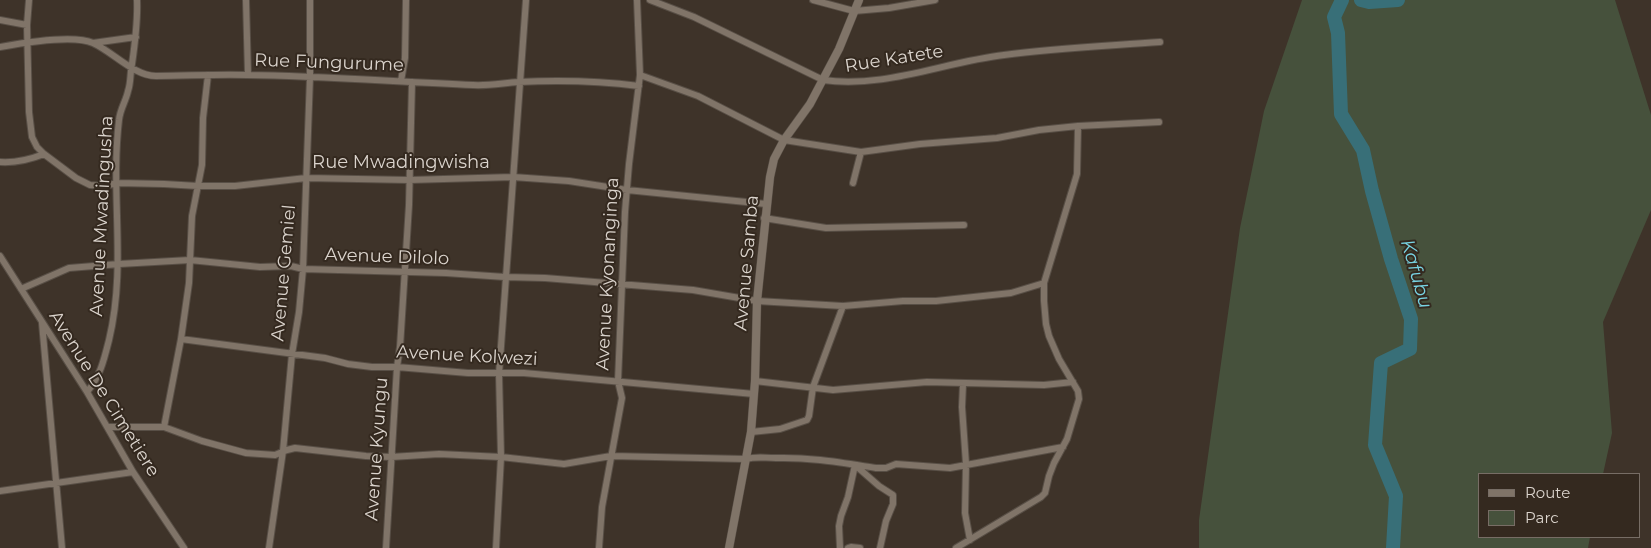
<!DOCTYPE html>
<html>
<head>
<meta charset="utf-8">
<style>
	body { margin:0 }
	#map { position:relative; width:1651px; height:548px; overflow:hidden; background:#3e3329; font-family:Montserrat,sans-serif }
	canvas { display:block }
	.legend { position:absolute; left:1478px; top:473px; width:162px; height:65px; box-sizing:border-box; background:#34291f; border:1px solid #776d65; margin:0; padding:6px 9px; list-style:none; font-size:15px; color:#dbd4cd }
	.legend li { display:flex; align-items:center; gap:10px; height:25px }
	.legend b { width:25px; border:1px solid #776d65 }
</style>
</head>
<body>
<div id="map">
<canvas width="1651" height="548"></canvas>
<ul class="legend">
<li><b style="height:6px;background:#807468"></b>Route</li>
<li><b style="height:14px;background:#46513c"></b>Parc</li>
</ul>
</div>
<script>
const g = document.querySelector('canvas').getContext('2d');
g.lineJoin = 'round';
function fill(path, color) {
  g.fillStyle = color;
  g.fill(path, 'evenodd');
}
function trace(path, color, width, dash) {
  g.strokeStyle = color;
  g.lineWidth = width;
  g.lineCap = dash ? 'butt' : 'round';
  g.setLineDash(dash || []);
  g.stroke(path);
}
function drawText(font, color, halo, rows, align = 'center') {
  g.font = font + ' Montserrat,sans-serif';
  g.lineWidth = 4;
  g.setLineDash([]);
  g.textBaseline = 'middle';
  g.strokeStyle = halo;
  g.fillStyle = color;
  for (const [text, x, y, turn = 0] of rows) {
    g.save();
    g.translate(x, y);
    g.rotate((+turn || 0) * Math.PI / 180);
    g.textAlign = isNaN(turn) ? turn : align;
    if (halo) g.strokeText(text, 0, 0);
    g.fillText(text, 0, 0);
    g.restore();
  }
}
const green = new Path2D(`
	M 1302,0 L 1615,0 L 1651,115 L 1651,210 L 1603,322 L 1612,433 L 1603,474 L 1480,474 L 1480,537 L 1590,537 L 1588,548 L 1199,548 L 1199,520 L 1240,228 L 1264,111 Z`);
const river = new Path2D(`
	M 1342,0 L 1334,17 L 1338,33 L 1341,114 L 1363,150 L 1372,191 L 1391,259 L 1411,319 L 1410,349 L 1381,363 L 1375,445 L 1396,496 L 1393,548
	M 1361,0 L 1369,2 L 1398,0`);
const minor = new Path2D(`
	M 29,0 L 27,25 L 29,112 L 32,137 L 37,147 L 44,154 L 76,178 L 90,185 L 105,186 L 117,183 L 164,184 L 198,186 L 235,186 L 306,178 L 409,180 L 513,177 L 569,181 L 627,190 L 766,204
	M 246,0 L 248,75
	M 650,0 L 694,17 L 823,80 C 883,89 944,62 1004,55 C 1055,48 1107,46 1160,42
	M 813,0 L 854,11 L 889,8 L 935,0
	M 0,20 L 27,25
	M 93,43 L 136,37
	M 0,47 C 22,43 73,34 93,43 C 113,52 134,76 156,76 C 186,76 216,74 247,75 C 322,76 398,82 473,85 C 488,86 503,83 518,82 C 558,80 600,81 639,86
	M 640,75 L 698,96 L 784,140 L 861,152
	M 401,81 L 405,58 L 406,0
	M 0,162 C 16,163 29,160 44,154
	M 853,183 L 861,152 L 920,144 L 997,138 L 1039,130 L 1078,126
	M 764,218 L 826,228 L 964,225
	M 0,256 L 87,392 L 133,472 L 184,548
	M 21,289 L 69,268 L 119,264 L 190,260 L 260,267 L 291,266 L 303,269 L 446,273 L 505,277 L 545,278 L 693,290 L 757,301 L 843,306 L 903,301 L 936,301 L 1011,293 L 1044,283
	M 42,323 L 62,548
	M 181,339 L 325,358 L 348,364 L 372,367 L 397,367 L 468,373 L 524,373 L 754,394
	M 755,381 L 833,390 L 927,382 L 1044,385 L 1073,382
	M 963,384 L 962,407 L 966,464 L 965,513 L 970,540
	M 87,392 C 100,377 104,360 109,340 C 127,265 110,195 119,120 C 120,109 126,101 128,91 C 131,83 130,73 132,64 C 135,43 138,22 137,0
	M 108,427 L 164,427 L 202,441 L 246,453 L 275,455 L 287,450 L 295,448 L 366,456 L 391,457 L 439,454 L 501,457 L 564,464 L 611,456 L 745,459 C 759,456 763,458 776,458 C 810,457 843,463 876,468 L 886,468 L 896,464 L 950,468 L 1063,447
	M 164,427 L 181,339 L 189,283 L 192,216 L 202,165 L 203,118 L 208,75
	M 751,432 L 780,429 L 807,420 L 809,416 L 813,387 L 843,306
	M 0,491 L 133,472
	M 269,548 L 283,451 L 292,354 L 299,312 L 303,269 L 310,77 L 310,0
	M 386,548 L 397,367 L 400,347 L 409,205 L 412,82
	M 496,548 L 501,457 L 499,374 L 526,0
	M 599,548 L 602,507 L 622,398 L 618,381 L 625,212 L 629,164 L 640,75 L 637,0
	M 840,548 L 839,526 L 841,516 L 848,497 L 855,465 L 879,486 L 893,495 L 893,504 L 886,521 L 880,548
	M 848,548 L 851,547 L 860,548
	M 956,548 L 1041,497 L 1045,493 L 1049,476 L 1054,463 L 1067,439 L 1079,399 L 1078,391 L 1059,359 L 1049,336 L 1046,324 L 1044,301 L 1044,283 L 1077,174 L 1078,126 L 1159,122`);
const tertiary = new Path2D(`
	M 729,548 L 751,432 L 755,381 L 757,301 L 770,177 L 774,159 L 784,140 L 810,104 L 839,49 L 859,0`);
const streetNames = [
	["Rue Katete",894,59,-9],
	["Rue Fungurume",329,63,2],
	["Rue Mwadingwisha",401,163],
	["Avenue Mwadingusha",102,216,-87],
	["Avenue Dilolo",387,257,2],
	["Avenue Samba",747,263,-85],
	["Avenue Gemiel",284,273,-85],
	["Avenue Kyonanginga",608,274,-87],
	["Avenue Kolwezi",467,356,3],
	["Avenue De Cimetiere",104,394,58],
	["Avenue Kyungu",377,449,-86]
];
const waterNames = [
	["Kafubu",1416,274,74]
];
fill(green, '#46513c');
trace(river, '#386f78', 14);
trace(minor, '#584f46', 8);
trace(tertiary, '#584f46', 9);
trace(minor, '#807468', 6);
trace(tertiary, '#807468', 8);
drawText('18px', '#dbd4cd', '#34291f', streetNames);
drawText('italic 19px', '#78d3e2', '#34291f', waterNames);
</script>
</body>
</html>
